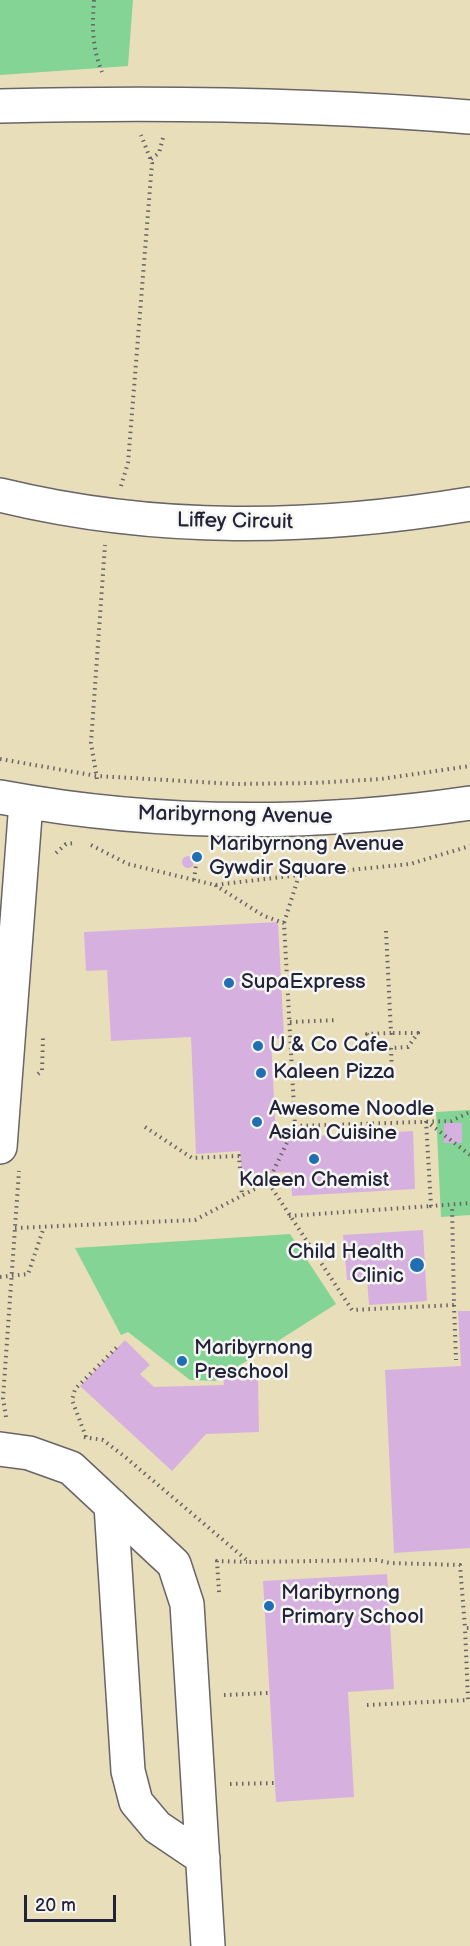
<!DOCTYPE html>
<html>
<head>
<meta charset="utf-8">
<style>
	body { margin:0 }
	#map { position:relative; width:470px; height:1946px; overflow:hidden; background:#e9deba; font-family:"Balsamiq Sans",sans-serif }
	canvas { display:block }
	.scale { position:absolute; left:24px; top:1895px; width:92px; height:27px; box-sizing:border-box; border:3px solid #22223b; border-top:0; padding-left:8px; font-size:18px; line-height:21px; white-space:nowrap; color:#22223b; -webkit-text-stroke:4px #f6f6f2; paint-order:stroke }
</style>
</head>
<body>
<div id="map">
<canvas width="470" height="1946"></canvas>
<div class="scale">20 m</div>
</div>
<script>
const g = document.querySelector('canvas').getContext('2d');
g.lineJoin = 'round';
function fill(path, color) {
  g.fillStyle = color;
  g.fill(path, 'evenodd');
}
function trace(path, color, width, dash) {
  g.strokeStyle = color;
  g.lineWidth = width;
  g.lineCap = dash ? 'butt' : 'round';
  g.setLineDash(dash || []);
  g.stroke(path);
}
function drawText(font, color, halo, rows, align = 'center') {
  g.font = font + ' "Balsamiq Sans",sans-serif';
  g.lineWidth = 5;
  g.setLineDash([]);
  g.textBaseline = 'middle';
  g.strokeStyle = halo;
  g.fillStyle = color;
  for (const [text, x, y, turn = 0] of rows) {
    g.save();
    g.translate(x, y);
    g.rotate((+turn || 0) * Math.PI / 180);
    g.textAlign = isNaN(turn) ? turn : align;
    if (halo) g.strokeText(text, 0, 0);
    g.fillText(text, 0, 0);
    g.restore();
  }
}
const green = new Path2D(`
	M 0,0 L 133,0 L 128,66 L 0,75 Z
	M 470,1110 L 470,1215 L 441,1217 L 436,1112 Z
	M 290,1234 L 336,1304 L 215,1381 L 190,1380 L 128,1332 L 121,1335 L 75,1248 Z`);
const building = new Path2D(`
	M182 862a6 6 0 1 1 12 0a6 6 0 1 1-12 0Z
	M 278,922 L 284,1038 L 271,1039 L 276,1138 L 413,1131 L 415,1189 L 292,1196 L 291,1172 L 242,1174 L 240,1151 L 196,1154 L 191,1037 L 111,1041 L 107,970 L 86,971 L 84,932 Z
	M 444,1123 L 462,1123 L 462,1143 L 444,1143 Z
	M 423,1230 L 427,1301 L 369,1305 L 367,1279 L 347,1280 L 343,1235 Z
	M 458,1311 L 470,1311 L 470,1548 L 394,1553 L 385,1370 L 461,1366 Z
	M 125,1340 L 150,1365 L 140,1374 L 154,1387 L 224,1385 L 223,1378 L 258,1377 L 259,1432 L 206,1434 L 172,1471 L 80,1386 Z
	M 387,1574 L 394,1689 L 348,1692 L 354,1797 L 276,1802 L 263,1581 Z`);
const path = new Path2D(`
	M 94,0 C 92,27 92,47 102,72
	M 151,159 L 159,153 L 164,134
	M 121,486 L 128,463 L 152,163 L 141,135
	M 0,759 L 97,776 L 235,784 L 314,783 L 381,779 L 470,766
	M 97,779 L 91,743 L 105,545
	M 91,845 L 128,864 L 215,885 L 299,875 L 284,923
	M 56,853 L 66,844 L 75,843
	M 299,875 L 410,864 L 470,846
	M 194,880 L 197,857
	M 215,885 L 264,916 L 284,923 L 295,1126 L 451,1121 L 470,1112
	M 386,931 L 391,1033 L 367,1034 L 377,1049 L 408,1047 L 418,1033 L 391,1033
	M 290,1022 L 337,1020
	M 391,1048 L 392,1075
	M 38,1074 L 42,1071 L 43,1038
	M 426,1121 L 431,1206 L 470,1203
	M 426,1121 L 470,1155
	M 145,1127 L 192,1158 L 239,1156 L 242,1196
	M 268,1182 L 295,1126
	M 289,1216 L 431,1206
	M 15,1228 L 195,1220 L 268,1182 L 352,1310 L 454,1305 L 452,1205
	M 0,1277 L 28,1274 L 44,1227
	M 454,1305 L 456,1360
	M 6,1417 L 3,1398 L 19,1171
	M 84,1437 L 103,1440 L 124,1456 L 249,1562 L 377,1560 L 390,1563 L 460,1565 L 465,1628 L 470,1628
	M 86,1437 L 72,1400 L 75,1389 L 119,1345
	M 219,1592 L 217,1561 L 247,1562
	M 224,1695 L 268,1693
	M 367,1705 L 468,1700 L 465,1628
	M 230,1784 L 275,1783`);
const minor = new Path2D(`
	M 0,106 C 157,102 314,104 470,117
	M 0,495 C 156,533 313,530 470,504
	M 0,797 C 156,826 314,826 470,803
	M 0,1147 L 26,802
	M 0,1449 L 29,1453 L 71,1468 L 174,1564 L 187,1604 L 208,1946
	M 111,1505 L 128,1771 L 136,1802 L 157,1827 L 203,1858`);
const markers = [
	[197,857,6,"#1f6fb2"],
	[229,983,6,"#1f6fb2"],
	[258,1046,6,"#1f6fb2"],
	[261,1073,6,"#1f6fb2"],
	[257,1122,6,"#1f6fb2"],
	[314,1159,6,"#1f6fb2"],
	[417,1265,8,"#1f6fb2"],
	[182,1361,6,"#1f6fb2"],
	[269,1606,6,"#1f6fb2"]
];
const streetNames = [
	["Liffey Circuit",235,522,1],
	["Maribyrnong Avenue",235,816,1]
];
const poiNames = [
	["Maribyrnong Avenue",209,845],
	["Gywdir Square",209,869],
	["SupaExpress",241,983],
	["U & Co Cafe",270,1046],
	["Kaleen Pizza",273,1073],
	["Awesome Noodle",269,1110],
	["Asian Cuisine",269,1134],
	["Kaleen Chemist",314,1181,"center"],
	["Child Health",404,1253,"right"],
	["Clinic",404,1277,"right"],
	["Maribyrnong",194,1349],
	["Preschool",194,1373],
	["Maribyrnong",281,1594],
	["Primary School",281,1618]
];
fill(green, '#83d495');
fill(building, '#d6b1df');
trace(minor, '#686467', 36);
trace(path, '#686467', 4, [1.5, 4.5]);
trace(minor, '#fff', 33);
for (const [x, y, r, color] of markers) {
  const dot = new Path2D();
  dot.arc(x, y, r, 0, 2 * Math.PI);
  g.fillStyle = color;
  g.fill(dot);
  trace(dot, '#f6f6f2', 2);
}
drawText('21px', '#22223b', '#f6f6f2', streetNames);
drawText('21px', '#22223b', '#f6f6f2', poiNames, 'left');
</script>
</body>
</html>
